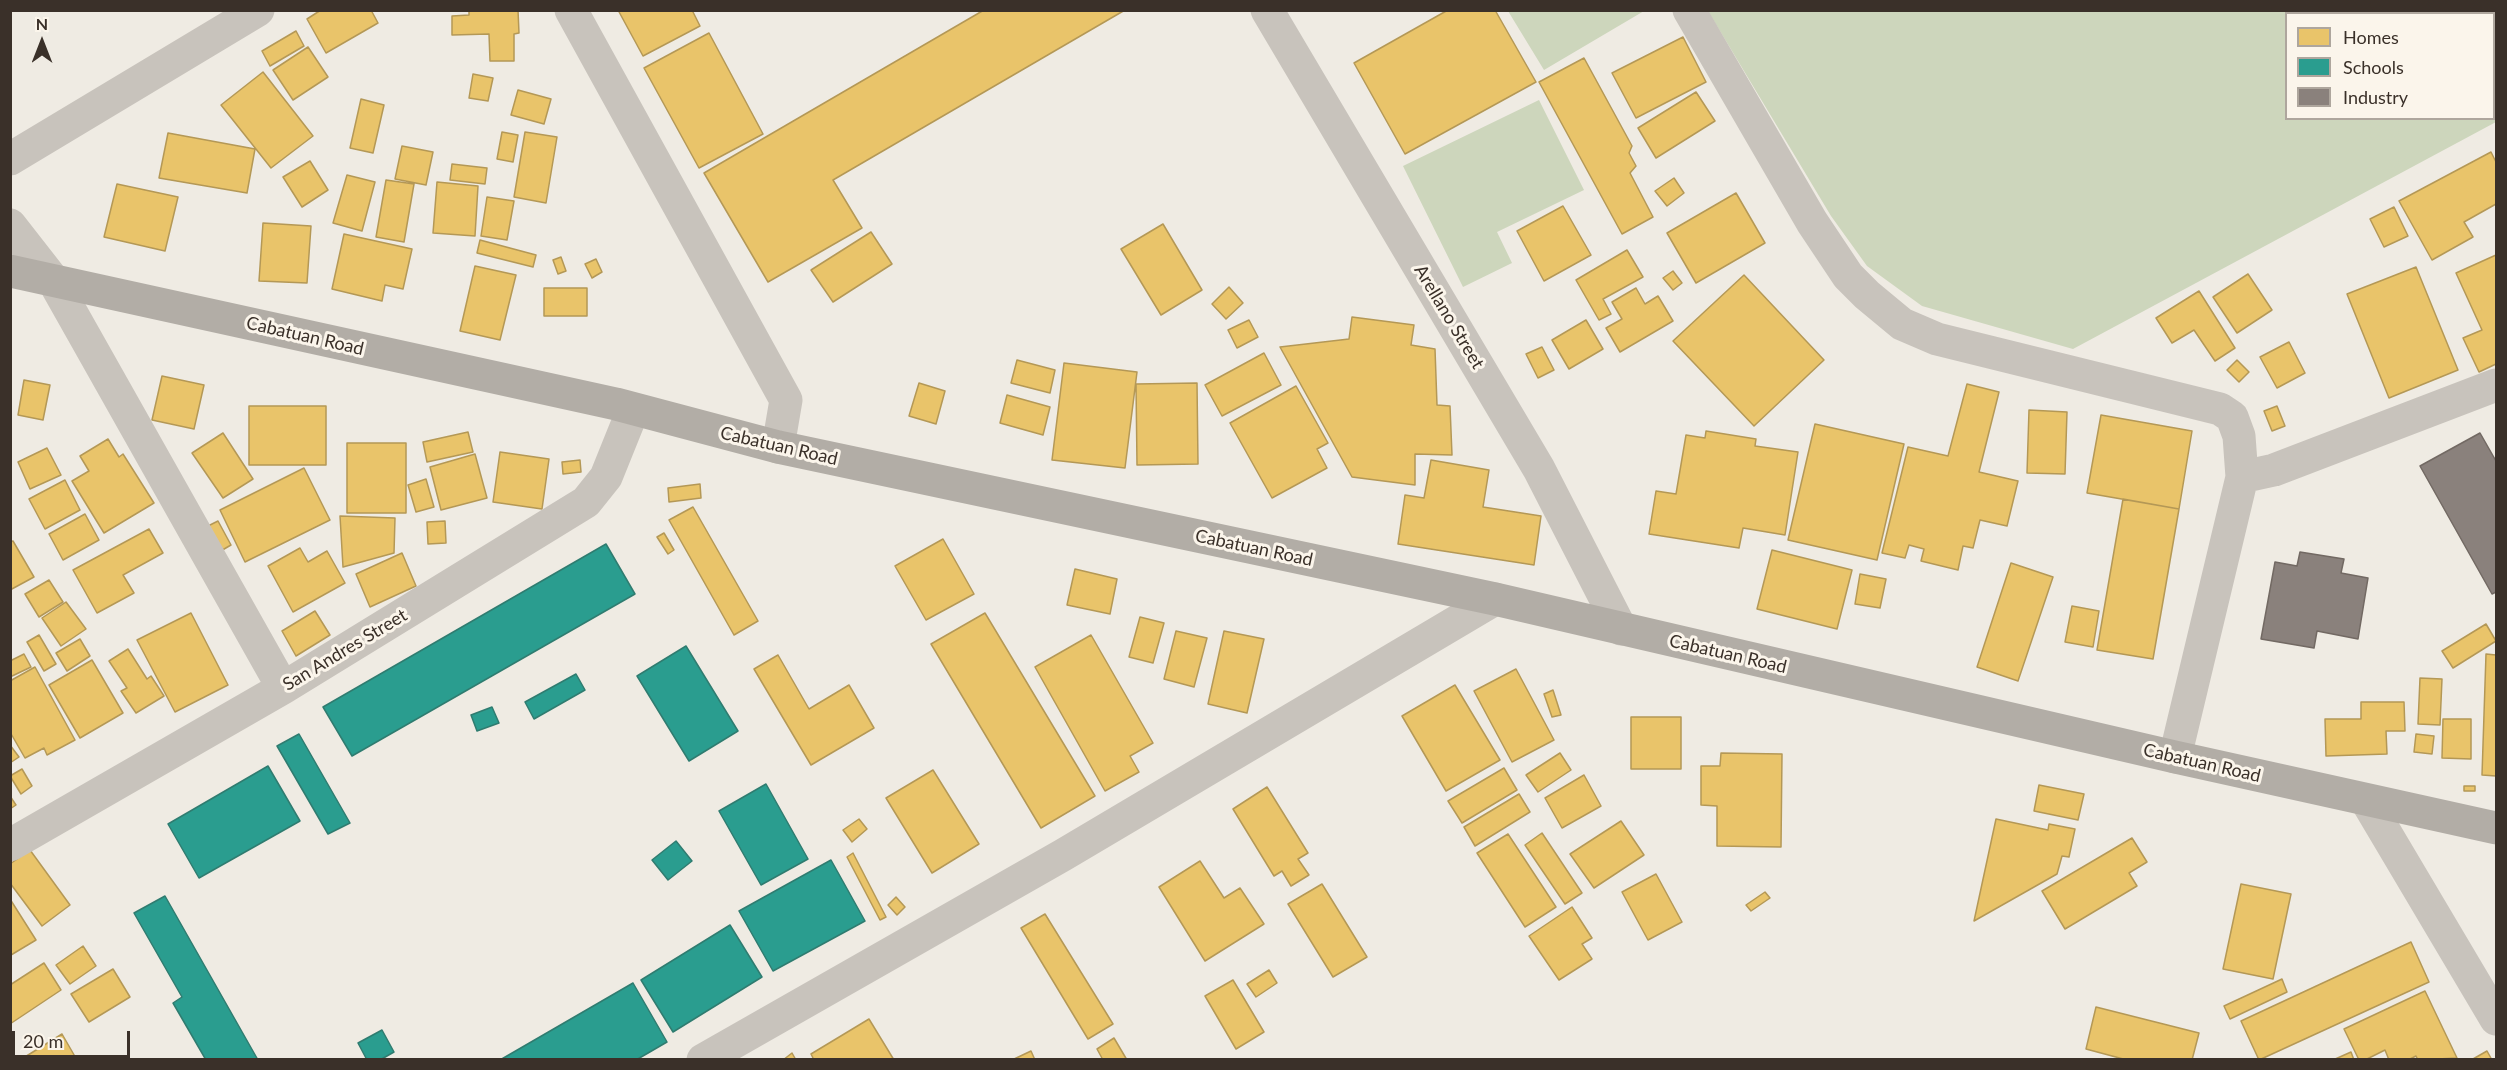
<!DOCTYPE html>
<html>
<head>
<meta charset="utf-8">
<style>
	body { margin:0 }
	#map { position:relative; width:2507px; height:1070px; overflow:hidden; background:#efebe3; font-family:Lato,sans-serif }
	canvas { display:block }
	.frame { position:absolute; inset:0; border:12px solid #3a3029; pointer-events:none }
	.legend { position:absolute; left:2285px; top:12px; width:210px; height:108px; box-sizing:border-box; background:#fbf5eb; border:2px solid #aea69d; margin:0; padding:8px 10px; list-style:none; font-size:18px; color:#3a3029 }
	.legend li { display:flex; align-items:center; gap:12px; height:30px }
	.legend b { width:30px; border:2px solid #aea69d }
	.north { position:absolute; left:12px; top:12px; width:60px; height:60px; -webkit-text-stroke:4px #fbf5eb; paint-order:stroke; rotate:0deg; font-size:16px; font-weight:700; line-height:24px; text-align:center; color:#3a3029 }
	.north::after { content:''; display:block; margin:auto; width:21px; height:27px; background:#3a3029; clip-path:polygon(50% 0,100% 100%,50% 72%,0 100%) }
	.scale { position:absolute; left:12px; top:1031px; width:118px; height:27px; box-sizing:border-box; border:3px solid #3a3029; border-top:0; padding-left:8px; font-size:18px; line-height:21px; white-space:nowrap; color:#3a3029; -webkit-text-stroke:4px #fbf5eb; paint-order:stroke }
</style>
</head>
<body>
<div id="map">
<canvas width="2507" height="1070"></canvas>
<div class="frame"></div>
<ul class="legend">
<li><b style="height:16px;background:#e9c46a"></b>Homes</li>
<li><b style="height:16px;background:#2a9d8f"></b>Schools</li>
<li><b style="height:16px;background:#8a817c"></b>Industry</li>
</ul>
<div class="north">N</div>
<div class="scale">20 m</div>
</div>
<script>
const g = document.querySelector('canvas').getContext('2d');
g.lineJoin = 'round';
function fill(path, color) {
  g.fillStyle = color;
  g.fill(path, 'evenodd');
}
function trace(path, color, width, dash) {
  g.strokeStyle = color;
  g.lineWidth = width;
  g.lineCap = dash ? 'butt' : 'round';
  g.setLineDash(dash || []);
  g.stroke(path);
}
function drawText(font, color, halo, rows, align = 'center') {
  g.font = font + ' Lato,sans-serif';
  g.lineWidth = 6;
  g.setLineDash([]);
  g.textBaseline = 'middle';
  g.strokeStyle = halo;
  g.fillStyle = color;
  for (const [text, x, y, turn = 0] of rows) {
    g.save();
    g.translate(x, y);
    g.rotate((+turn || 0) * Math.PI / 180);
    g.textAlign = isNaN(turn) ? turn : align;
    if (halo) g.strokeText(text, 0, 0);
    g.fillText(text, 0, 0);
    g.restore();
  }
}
const green = new Path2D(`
	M 1508,11 L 1644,11 L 1544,70 Z
	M 1708,11 L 2452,11 L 2454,13 L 2286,14 L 2286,118 L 2494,118 L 2494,82 L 2496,87 L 2496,122 L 2073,349 L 1922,306 L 1867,266 L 1831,216 Z
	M 1539,100 L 1584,190 L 1497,232 L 1512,263 L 1463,287 L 1403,166 Z`);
const homes = new Path2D(`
	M 321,10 L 371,10 L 378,23 L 326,53 L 307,19 Z
	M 469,10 L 518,10 L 519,33 L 514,34 L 514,61 L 490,61 L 489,34 L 452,35 L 452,16 L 469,15 Z
	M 618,10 L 692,10 L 700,26 L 643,56 Z
	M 984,10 L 1125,10 L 833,180 L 862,228 L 768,282 L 704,173 Z
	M 1448,10 L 1495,10 L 1536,82 L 1405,154 L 1354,63 Z
	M 296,31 L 304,46 L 270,66 L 262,51 Z
	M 709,33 L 763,134 L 699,168 L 644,68 Z
	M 1683,37 L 1706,82 L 1636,118 L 1612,73 Z
	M 308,47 L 328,77 L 293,100 L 273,70 Z
	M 1584,58 L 1632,146 L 1629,153 L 1636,166 L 1630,173 L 1653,217 L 1622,234 L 1539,82 Z
	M 263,72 L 313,136 L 271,168 L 221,105 Z
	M 473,74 L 493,78 L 488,101 L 469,98 Z
	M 518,90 L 551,99 L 544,124 L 511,115 Z
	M 1696,92 L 1715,121 L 1656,158 L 1638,128 Z
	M 361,99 L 384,105 L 373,153 L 350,148 Z
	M 502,132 L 518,135 L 513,162 L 497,159 Z
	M 525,132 L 557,137 L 546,203 L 514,197 Z
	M 168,133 L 255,149 L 247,193 L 159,178 Z
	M 402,146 L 433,152 L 426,185 L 395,179 Z
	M 2491,152 L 2496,162 L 2496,204 L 2464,222 L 2473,237 L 2432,260 L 2399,201 Z
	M 310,161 L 328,190 L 302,207 L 283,177 Z
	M 452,164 L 487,168 L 485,184 L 450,180 Z
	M 347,175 L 375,182 L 362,231 L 333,223 Z
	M 1674,178 L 1684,193 L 1667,206 L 1655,191 Z
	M 386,180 L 414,184 L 404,242 L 376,237 Z
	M 437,182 L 478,186 L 475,236 L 433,233 Z
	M 117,184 L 178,197 L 165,251 L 104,237 Z
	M 1736,193 L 1765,243 L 1696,283 L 1667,233 Z
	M 487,197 L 514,201 L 507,240 L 481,236 Z
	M 1563,206 L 1591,255 L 1544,281 L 1517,231 Z
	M 2394,207 L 2408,236 L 2384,247 L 2370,219 Z
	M 263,223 L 311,226 L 307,283 L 259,281 Z
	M 1163,224 L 1202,290 L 1161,315 L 1121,249 Z
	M 871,232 L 892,264 L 833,302 L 811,270 Z
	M 344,234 L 412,249 L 403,289 L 385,285 L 382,301 L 332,289 Z
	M 480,240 L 536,255 L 533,267 L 477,253 Z
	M 1627,250 L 1643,277 L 1603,299 L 1611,314 L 1599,320 L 1576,280 Z
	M 2496,255 L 2496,364 L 2479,372 L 2463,338 L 2482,330 L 2456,273 Z
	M 561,257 L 566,271 L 558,274 L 553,260 Z
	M 596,259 L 602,272 L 592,278 L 585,264 Z
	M 475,266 L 516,275 L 500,340 L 460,331 Z
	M 2416,267 L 2458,370 L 2389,398 L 2347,294 Z
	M 1673,271 L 1682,283 L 1673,290 L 1663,278 Z
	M 2248,274 L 2272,310 L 2237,333 L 2213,297 Z
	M 1744,275 L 1824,360 L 1754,426 L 1673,341 Z
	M 1229,287 L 1243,303 L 1226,319 L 1212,304 Z
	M 544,288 L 587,288 L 587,316 L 544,316 Z
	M 1636,288 L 1645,304 L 1658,296 L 1673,321 L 1620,352 L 1606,328 L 1622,319 L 1612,302 Z
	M 2199,291 L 2235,348 L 2215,361 L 2194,330 L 2172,343 L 2156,318 Z
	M 1352,317 L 1414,325 L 1411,345 L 1435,349 L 1437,405 L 1450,406 L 1452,455 L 1415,454 L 1415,485 L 1352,477 L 1280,347 L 1349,339 Z
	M 1249,320 L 1258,337 L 1237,348 L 1228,330 Z
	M 1586,320 L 1603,349 L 1569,369 L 1552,340 Z
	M 2289,342 L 2305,373 L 2277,388 L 2260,357 Z
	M 1542,347 L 1554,370 L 1538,378 L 1526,354 Z
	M 1264,353 L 1281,385 L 1222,416 L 1205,385 Z
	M 1017,360 L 1055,370 L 1050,393 L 1011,383 Z
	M 2237,360 L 2249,372 L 2239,382 L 2227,370 Z
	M 1064,363 L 1137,372 L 1125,468 L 1052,460 Z
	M 162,376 L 204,385 L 194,429 L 152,420 Z
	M 24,380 L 50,385 L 43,420 L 18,415 Z
	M 919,383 L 945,391 L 936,424 L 909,416 Z
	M 1197,383 L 1198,464 L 1137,465 L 1136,384 Z
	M 1967,384 L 1999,392 L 1979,472 L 2018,481 L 2007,526 L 1980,520 L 1973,548 L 1963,546 L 1958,570 L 1921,561 L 1924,549 L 1909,545 L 1905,558 L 1882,553 L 1908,447 L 1948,456 Z
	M 1296,386 L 1328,443 L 1317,449 L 1327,468 L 1272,498 L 1230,423 Z
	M 1007,395 L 1050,407 L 1043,435 L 1000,423 Z
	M 249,406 L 326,406 L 326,465 L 249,465 Z
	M 2277,406 L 2285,426 L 2272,431 L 2264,411 Z
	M 2029,410 L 2067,412 L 2065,474 L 2027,473 Z
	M 2101,415 L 2192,431 L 2179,509 L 2087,493 Z
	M 1815,424 L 1904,444 L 1877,560 L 1788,540 Z
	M 1706,431 L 1756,439 L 1755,446 L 1798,452 L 1785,535 L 1743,528 L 1739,548 L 1649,534 L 1656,491 L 1676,494 L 1686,435 L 1705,438 Z
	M 468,432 L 473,452 L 427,462 L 423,442 Z
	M 223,433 L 253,479 L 223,498 L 192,453 Z
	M 108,439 L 119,457 L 123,454 L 154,503 L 104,533 L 72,481 L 89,471 L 80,456 Z
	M 347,443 L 406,443 L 406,513 L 347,513 Z
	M 47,448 L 61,475 L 30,489 L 18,462 Z
	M 500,452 L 549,459 L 542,509 L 493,502 Z
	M 475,454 L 487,498 L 441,510 L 430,467 Z
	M 580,460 L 581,472 L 563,474 L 562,462 Z
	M 1431,460 L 1489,470 L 1483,507 L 1541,516 L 1534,565 L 1398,544 L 1405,495 L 1424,498 Z
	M 304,468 L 330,520 L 245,562 L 220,510 Z
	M 426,479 L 434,507 L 416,512 L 408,485 Z
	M 65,480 L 80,510 L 45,529 L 29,499 Z
	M 700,484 L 701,498 L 669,502 L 668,488 Z
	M 2123,499 L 2179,509 L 2153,659 L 2097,650 Z
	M 693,507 L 758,621 L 734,635 L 669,520 Z
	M 85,514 L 99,540 L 63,560 L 49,534 Z
	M 340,516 L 395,518 L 394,553 L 343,567 Z
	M 218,521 L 231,545 L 219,552 L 206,527 Z
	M 445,521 L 446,543 L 428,544 L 427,522 Z
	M 149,529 L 163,553 L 123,575 L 134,593 L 97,613 L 73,570 Z
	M 664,533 L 674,550 L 668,554 L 657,537 Z
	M 943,539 L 974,594 L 926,620 L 895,566 Z
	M 13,541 L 34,577 L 10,590 L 10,542 Z
	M 300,548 L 308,562 L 327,551 L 345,583 L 293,612 L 268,566 Z
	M 1772,550 L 1852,570 L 1837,629 L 1757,609 Z
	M 402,553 L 416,586 L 370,607 L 356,574 Z
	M 2011,563 L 2053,577 L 2018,681 L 1977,667 Z
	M 1075,569 L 1117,579 L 1110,614 L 1067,605 Z
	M 1860,574 L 1886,579 L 1880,608 L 1855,604 Z
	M 49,580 L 63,602 L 39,617 L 25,594 Z
	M 66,602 L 86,629 L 61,646 L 42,618 Z
	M 2072,606 L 2099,611 L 2093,647 L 2065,642 Z
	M 315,611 L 330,635 L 296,656 L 282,631 Z
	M 191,613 L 228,685 L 175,712 L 137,640 Z
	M 985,613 L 1095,796 L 1041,828 L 931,644 Z
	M 1140,617 L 1164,623 L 1153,663 L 1129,657 Z
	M 2486,624 L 2496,641 L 2453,668 L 2442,651 Z
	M 1176,631 L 1207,638 L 1194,687 L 1164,679 Z
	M 1224,631 L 1264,639 L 1247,713 L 1208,704 Z
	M 39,635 L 56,664 L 44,671 L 27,642 Z
	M 1091,635 L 1153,743 L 1130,756 L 1139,772 L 1105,791 L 1035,667 Z
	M 80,639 L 90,656 L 67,671 L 56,653 Z
	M 128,649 L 147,679 L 151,676 L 164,696 L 136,713 L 121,691 L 127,688 L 109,661 Z
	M 24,654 L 31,667 L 10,677 L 10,661 Z
	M 2486,654 L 2496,655 L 2496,776 L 2482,775 Z
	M 778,655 L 809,709 L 849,685 L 874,728 L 811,765 L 754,669 Z
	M 92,660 L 123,713 L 80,738 L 49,685 Z
	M 35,667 L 75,740 L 47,755 L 44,748 L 25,758 L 10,732 L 10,681 Z
	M 1516,669 L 1554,740 L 1512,762 L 1474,691 Z
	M 2420,678 L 2442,679 L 2440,725 L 2418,724 Z
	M 1455,685 L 1500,760 L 1446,791 L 1402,716 Z
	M 1553,690 L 1561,715 L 1552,717 L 1544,694 Z
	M 2361,702 L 2404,702 L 2405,731 L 2386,731 L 2387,754 L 2326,756 L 2325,719 L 2361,719 Z
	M 1631,717 L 1681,717 L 1681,769 L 1631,769 Z
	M 2443,719 L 2471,719 L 2471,759 L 2442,758 Z
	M 2416,734 L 2434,736 L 2432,754 L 2414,752 Z
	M 10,745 L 19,757 L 10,763 Z
	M 1560,753 L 1571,770 L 1538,792 L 1526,775 Z
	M 1721,753 L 1782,754 L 1781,847 L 1717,846 L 1717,806 L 1701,805 L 1701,766 L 1720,766 Z
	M 1504,768 L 1517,790 L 1462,823 L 1448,801 Z
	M 22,769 L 32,786 L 21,794 L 10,776 Z
	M 933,770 L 979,844 L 932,873 L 886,798 Z
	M 1584,775 L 1601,806 L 1562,828 L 1545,798 Z
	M 2039,785 L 2084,794 L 2078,820 L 2034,811 Z
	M 2464,786 L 2475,786 L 2475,791 L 2464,791 Z
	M 1267,787 L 1308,853 L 1298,859 L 1309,875 L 1291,886 L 1282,871 L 1274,876 L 1233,809 Z
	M 1519,794 L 1530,812 L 1475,846 L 1464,827 Z
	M 10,796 L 16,805 L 10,809 Z
	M 859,819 L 867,829 L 852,842 L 843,830 Z
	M 1996,819 L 2048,830 L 2049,824 L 2075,829 L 2069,857 L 2062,856 L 2057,874 L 1974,921 Z
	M 1621,821 L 1644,855 L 1594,888 L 1570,854 Z
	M 1542,833 L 1582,893 L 1565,904 L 1525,845 Z
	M 1508,834 L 1556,907 L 1525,927 L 1477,853 Z
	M 2132,838 L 2147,862 L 2129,873 L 2137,886 L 2065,929 L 2042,891 Z
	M 30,850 L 70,905 L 42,926 L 10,883 L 10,864 Z
	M 853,853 L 886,917 L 880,920 L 847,857 Z
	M 1200,861 L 1224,898 L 1240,888 L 1264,924 L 1205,961 L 1159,887 Z
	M 1656,874 L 1682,922 L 1648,940 L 1622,892 Z
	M 1322,884 L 1367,957 L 1333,977 L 1288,904 Z
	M 2241,884 L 2291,894 L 2273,979 L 2223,969 Z
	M 1765,892 L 1770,898 L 1751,911 L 1746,905 Z
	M 896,897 L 905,907 L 897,915 L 888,905 Z
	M 10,899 L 36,940 L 11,955 L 10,953 Z
	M 1572,907 L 1592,938 L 1582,944 L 1592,959 L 1559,980 L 1529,936 Z
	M 1045,914 L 1113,1024 L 1088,1039 L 1021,928 Z
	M 2411,942 L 2429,982 L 2259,1060 L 2241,1021 Z
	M 83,946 L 96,966 L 70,984 L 56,965 Z
	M 44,963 L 61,990 L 10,1024 L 10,985 Z
	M 113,969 L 130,997 L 89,1022 L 71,994 Z
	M 1269,970 L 1277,983 L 1256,997 L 1247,984 Z
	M 2282,979 L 2287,992 L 2230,1019 L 2224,1006 Z
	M 1233,980 L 1264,1032 L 1236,1049 L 1205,996 Z
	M 2425,991 L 2457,1058 L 2418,1060 L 2416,1056 L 2408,1060 L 2389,1060 L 2385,1050 L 2365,1060 L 2359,1060 L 2344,1029 Z
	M 2096,1007 L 2199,1033 L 2192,1060 L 2127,1060 L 2086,1049 Z
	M 869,1019 L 894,1060 L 814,1060 L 811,1054 Z
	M 62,1034 L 77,1060 L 20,1060 Z
	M 1114,1038 L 1127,1060 L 1103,1060 L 1097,1049 Z
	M 1031,1051 L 1035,1060 L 1012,1060 Z
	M 2487,1051 L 2492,1060 L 2473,1060 L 2473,1059 Z
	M 2351,1052 L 2354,1060 L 2333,1060 Z
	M 792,1053 L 796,1060 L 783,1060 Z`);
const schools = new Path2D(`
	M 606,544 L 635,594 L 352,756 L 323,707 Z
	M 686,646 L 738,731 L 689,761 L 637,676 Z
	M 576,674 L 585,690 L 534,719 L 525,702 Z
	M 492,707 L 499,723 L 477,731 L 471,715 Z
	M 299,734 L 350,823 L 328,834 L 277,746 Z
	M 268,766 L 300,821 L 199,878 L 168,824 Z
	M 766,784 L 808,859 L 761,885 L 719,811 Z
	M 676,841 L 692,861 L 668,880 L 652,860 Z
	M 831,860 L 865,921 L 773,971 L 739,911 Z
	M 165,896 L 258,1060 L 206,1060 L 173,1003 L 182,997 L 134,913 Z
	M 730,925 L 762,977 L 673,1032 L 641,980 Z
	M 633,983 L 667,1042 L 636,1060 L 500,1060 Z
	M 382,1030 L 394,1052 L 380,1060 L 367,1060 L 358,1043 Z`);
const industry = new Path2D(`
	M 2480,433 L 2496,461 L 2496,592 L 2492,594 L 2420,466 Z
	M 2300,552 L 2344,559 L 2341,573 L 2368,578 L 2358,639 L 2317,631 L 2314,648 L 2261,639 L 2275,562 L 2297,566 Z`);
const minor = new Path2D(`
	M 571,10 L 786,400 L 778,447
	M 1267,10 L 1539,469 L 1621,629
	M 1689,10 L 1812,222 L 1848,276 L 1867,295 L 1902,324 L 1937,339 L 2220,409 L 2232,417 L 2239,436 L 2242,477 L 2175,757
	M 2477,10 L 2479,14
	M 2494,38 L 2496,43
	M 10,159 L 258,10
	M 10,225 L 53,280 L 283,688
	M 2242,477 L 2274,470 L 2496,385
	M 2366,800 L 2496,1019
	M 10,845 L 283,688 L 586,502 L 606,477 L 633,410
	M 703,1060 L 1063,855 L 1495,599`);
const trunk = new Path2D(`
	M 10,271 L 616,404 L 778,447 L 1495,599 L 2175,757 L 2496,828`);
const streetNames = [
	["Arellano Street",1449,317,59],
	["Cabatuan Road",305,336,13],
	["Cabatuan Road",779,446,13],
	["Cabatuan Road",1254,548,12],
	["San Andres Street",345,650,-31],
	["Cabatuan Road",1728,654,13],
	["Cabatuan Road",2202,763,13]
];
fill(green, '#cdd6bc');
fill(homes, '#e9c46a');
trace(homes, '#b49856', 1.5);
fill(schools, '#2a9d8f');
trace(schools, '#2f7c70', 1.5);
fill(industry, '#8a817c');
trace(industry, '#726963', 1.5);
trace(minor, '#c8c3bc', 33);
trace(trunk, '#b2ada6', 33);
drawText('18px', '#3a3029', '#fbf5eb', streetNames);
</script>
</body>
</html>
